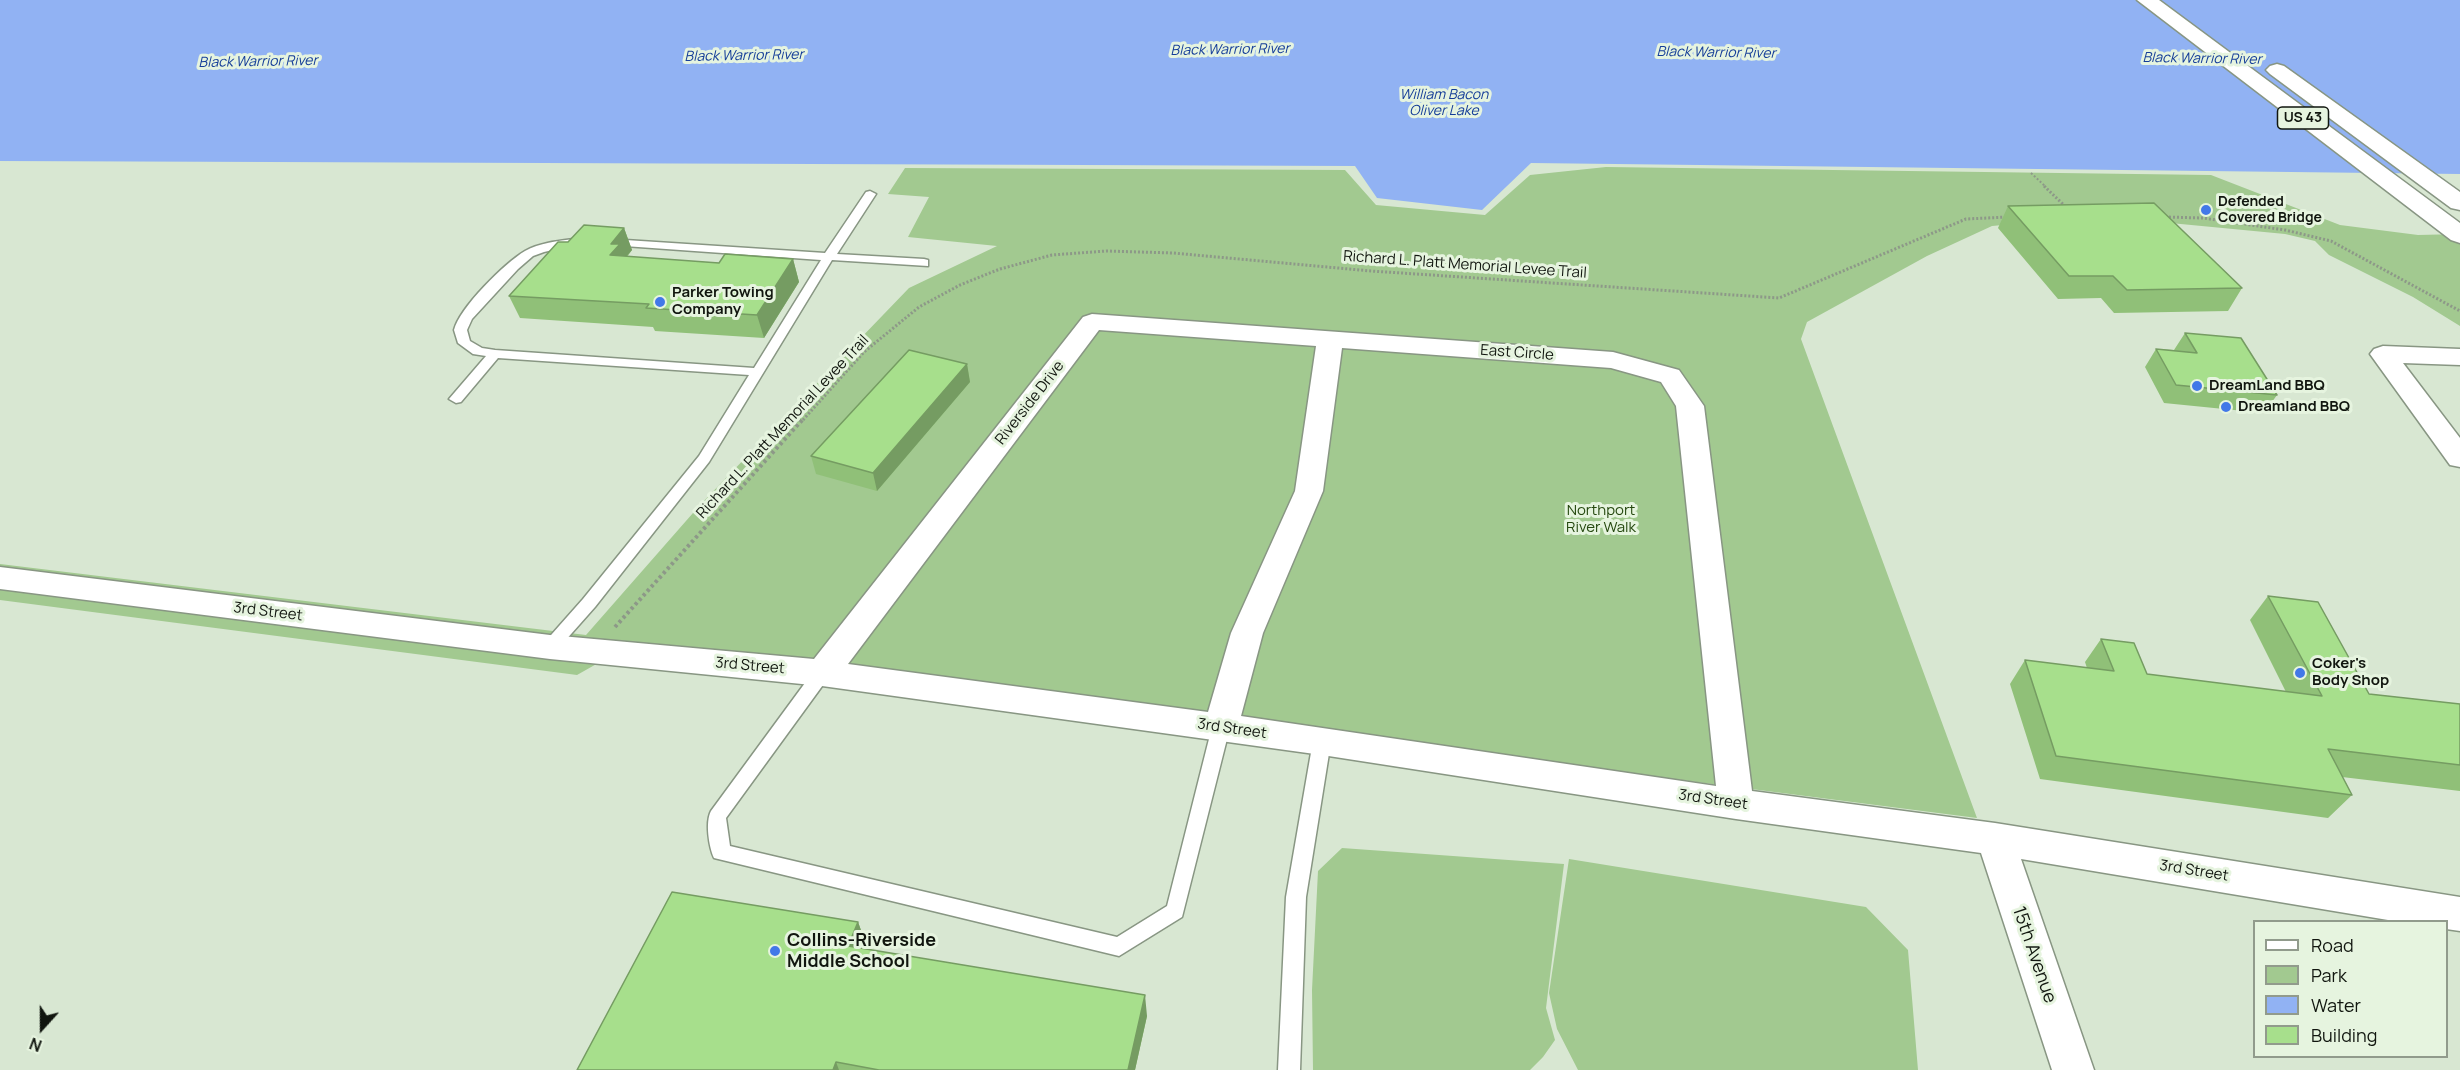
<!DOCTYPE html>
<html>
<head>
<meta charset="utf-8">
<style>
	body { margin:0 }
	#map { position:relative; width:2460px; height:1070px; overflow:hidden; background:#d8e7d2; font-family:Manrope,sans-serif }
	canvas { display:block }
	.legend { position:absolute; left:2253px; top:920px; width:195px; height:138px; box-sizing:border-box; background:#e6f4df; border:2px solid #919b8c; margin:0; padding:8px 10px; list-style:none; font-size:18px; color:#11160f }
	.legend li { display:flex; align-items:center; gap:12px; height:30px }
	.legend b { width:30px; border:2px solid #919b8c }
	.north { position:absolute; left:12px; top:998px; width:60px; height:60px; -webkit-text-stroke:4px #e6f4df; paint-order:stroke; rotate:201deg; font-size:16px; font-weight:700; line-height:24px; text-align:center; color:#11160f }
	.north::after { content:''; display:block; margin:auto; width:21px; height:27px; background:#11160f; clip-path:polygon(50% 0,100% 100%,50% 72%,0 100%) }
</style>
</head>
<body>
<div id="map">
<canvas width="2460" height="1070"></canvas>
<ul class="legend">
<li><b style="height:8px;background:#fff"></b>Road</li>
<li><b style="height:16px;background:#a2c990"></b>Park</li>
<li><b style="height:16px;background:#91b2f3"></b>Water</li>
<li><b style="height:16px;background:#a7df8c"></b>Building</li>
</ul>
<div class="north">N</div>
</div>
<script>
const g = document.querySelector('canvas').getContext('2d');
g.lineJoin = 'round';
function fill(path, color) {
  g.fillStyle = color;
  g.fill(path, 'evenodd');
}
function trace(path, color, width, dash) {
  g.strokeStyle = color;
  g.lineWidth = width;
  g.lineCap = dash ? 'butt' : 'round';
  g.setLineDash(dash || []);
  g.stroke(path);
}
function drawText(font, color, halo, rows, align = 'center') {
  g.font = font + ' Manrope,sans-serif';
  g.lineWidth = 6;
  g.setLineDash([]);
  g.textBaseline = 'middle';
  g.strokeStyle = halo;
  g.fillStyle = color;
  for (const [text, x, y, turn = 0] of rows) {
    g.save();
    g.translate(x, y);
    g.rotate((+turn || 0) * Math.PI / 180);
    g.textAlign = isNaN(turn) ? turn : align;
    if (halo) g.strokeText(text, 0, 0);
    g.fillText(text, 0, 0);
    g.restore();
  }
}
const green = new Path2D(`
	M 1606,167 L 2211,175 L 2340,225 L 2418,235 L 2460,234 L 2460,326 L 2413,297 L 2329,255 L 2315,241 L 2285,234 L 2160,222 L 2069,219 L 1992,226 L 1927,256 L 1807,322 L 1801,339 L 1977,818 L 630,645 L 577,675 L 0,600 L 0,564 L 586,635 L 700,505 L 909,288 L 997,246 L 908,237 L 929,197 L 888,194 L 905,168 L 1345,170 L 1376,205 L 1485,215 L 1530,175 Z
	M 1342,848 L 1564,864 L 1546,1008 L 1555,1040 L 1543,1057 L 1530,1070 L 1313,1070 L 1312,990 L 1318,871 Z
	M 1569,859 L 1866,907 L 1908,950 L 1918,1070 L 1578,1070 L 1557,1029 L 1549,993 Z`);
const water = new Path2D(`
	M 0,0 L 2460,0 L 2460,174 L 1531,163 L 1482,210 L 1377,198 L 1355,166 L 0,161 Z`);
const pathFar2 = new Path2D(`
	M 2031,173 L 2046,187`);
const pathFar1 = new Path2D(`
	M 2044,186 L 2067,208
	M 2165,217 L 2203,218 L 2285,230 L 2331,241 L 2460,311
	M 803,420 L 864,352 L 919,307 L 960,285 L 1000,269 L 1052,255 L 1106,251 L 1173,253 L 1371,271 L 1779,298 L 1966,219 L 2008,217`);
const path = new Path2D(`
	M 615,627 L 804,418`);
const lane = new Path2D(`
	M 870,191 L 876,194 L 837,254 L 924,259 L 928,260 L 928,266 L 832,260 L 709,462 L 595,607 L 556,651 L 550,653 L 544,651 L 542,647 L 544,643 L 583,599 L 699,456 L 749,375 L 498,358 L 461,402 L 456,403 L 449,399 L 486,356 L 473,354 L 458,343 L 454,330 C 460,307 505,263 525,251 C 539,243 558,241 574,239 L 580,242 L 578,244 L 544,252 L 533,256 L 518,269 L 472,319 L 467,330 L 470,341 L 482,348 L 495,350 L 754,368 L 821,260 L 610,245 L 604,242 L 610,239 L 825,253 L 866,192 Z
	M 822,667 L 828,668 L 830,673 L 828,678 L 726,818 L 730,846 L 1117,937 L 1167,906 L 1212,727 L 1215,722 L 1221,720 L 1227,722 L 1230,727 L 1182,917 L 1119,956 L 714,858 C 709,847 705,822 711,811 L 816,668 Z
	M 1322,734 L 1328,736 L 1331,741 L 1306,897 L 1300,1070 L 1278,1070 L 1286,897 L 1313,741 L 1316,736 Z`);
const street = new Path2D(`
	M 1092,314 L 1613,352 L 1679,370 L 1704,406 L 1752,791 L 1995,823 L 2460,897 L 2460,931 L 2446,929 L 2446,922 L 2400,922 L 2021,859 L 2094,1070 L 2052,1070 L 1981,853 L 1736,819 L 1322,755 L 822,686 L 550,659 L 0,589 L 0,567 L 550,635 L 814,659 L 1083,317 ZM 1099,330 L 1316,346 L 1295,491 L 1231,633 L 1208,712 L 848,664 ZM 1342,348 L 1611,368 L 1661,382 L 1676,406 L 1716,786 L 1241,716 L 1263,633 L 1323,491 Z
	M 2383,346 L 2460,349 L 2460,365 L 2403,363 L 2460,438 L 2460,467 L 2450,465 L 2370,354 L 2374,349 Z`);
const highway = new Path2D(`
	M 2137,0 L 2159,0 L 2460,223 L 2460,243 L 2451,240 Z
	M 2277,64 L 2284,66 L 2460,192 L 2460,210 L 2451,208 L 2270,74 L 2266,70 L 2270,66 Z`);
const wall = new Path2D(`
	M 2008,206 L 2242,288 L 2228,311 L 2114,313 L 2101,298 L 2058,299 L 1998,228 Z
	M 624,228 L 632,250 L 627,257 L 719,263 L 793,259 L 799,282 L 764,338 L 655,331 L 653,327 L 520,318 L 509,296 L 568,242 Z
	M 2185,333 L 2277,395 L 2264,413 L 2164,403 L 2145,367 L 2156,349 L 2174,350 Z
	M 967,364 L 970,382 L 877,491 L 816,474 L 811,456 Z
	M 2268,596 L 2369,694 L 2460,704 L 2460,791 L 2342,777 L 2352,795 L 2328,818 L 2040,779 L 2010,684 L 2025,660 L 2087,668 L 2085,662 L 2101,639 L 2147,674 L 2286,692 L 2250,620 Z
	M 858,922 L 866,944 L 864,949 L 1147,1016 L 1135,1070 L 577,1070 Z`);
const shadedWall = new Path2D(`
	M 624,228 L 632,250 L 625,258 L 610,255 L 611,244 Z
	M 793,259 L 799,282 L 764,338 L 757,315 Z
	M 967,364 L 970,382 L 877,491 L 873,473 Z
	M 858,922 L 866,944 L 856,968 L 848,946 Z
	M 1145,995 L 1147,1016 L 1135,1070 L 1128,1070 Z
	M 836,1062 L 839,1070 L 833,1070 Z`);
const building = new Path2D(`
	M 2154,203 L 2242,288 L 2127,290 L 2113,276 L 2069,276 L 2008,206 Z
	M 584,225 L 624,228 L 611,244 L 620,244 L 610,255 L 719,263 L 725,254 L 793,259 L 757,315 L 646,308 L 649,304 L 509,296 L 558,242 L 568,242 Z
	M 2185,333 L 2241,338 L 2277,395 L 2176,385 L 2156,349 L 2197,353 Z
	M 909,350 L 967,364 L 873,473 L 811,456 Z
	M 2268,596 L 2318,602 L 2369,694 L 2460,704 L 2460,765 L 2328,749 L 2352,795 L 2056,756 L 2025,660 L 2114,671 L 2101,639 L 2134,643 L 2147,674 L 2322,696 Z
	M 672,892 L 858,922 L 848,946 L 1145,995 L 1128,1070 L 879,1070 L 836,1062 L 833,1070 L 577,1070 Z`);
const markers = [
	[2206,210,6,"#4278e8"],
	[660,302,6,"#4278e8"],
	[2197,386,6,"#4278e8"],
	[2226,407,6,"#4278e8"],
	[2300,673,6,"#4278e8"],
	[775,951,6,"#4278e8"]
];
const farWaternames = [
	["Black Warrior River",1230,50,-1],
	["Black Warrior River",1716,53,1],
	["Black Warrior River",744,56,-1],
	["Black Warrior River",2202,59,1],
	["Black Warrior River",258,62,-1],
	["William Bacon",1444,95],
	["Oliver Lake",1444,111]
];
const shields = [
	[2303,118,51]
];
const shieldNames = [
	["US 43",2303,118]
];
const farPoinames = [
	["Defended",2218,202],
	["Covered Bridge",2218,218]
];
const streetNames = [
	["Richard L. Platt Memorial Levee Trail",1465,265,4],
	["East Circle",1517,353,4],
	["Riverside Drive",1030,403,-52],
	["Richard L. Platt Memorial Levee Trail",783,427,-47],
	["3rd Street",268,612,7],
	["3rd Street",750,666,5],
	["3rd Street",1232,729,8],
	["3rd Street",1713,800,8],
	["3rd Street",2194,871,9]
];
const poiNames = [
	["Parker Towing",672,293],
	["Company",672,310],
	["DreamLand BBQ",2209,386],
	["Dreamland BBQ",2238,407],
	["Coker's",2312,664],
	["Body Shop",2312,681]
];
const parkNames = [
	["Northport",1601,511],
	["River Walk",1601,528]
];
const nearPoinames = [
	["Collins-Riverside",787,941],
	["Middle School",787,962]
];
const nearStreetnames = [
	["15th Avenue",2034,955,71]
];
fill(green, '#a2c990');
fill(water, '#91b2f3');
trace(lane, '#889683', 3);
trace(street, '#889683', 3);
trace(highway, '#889683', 3);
trace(pathFar2, '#8d9888', 2, [2, 2]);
trace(pathFar1, '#8d9888', 3, [2, 2]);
trace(path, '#8d9888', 4, [3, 3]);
fill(lane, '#fff');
fill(street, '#fff');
fill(highway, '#fff');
fill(wall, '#90c078');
fill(shadedWall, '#759c62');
fill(building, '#a7df8c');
trace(building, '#759c62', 1.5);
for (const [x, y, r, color] of markers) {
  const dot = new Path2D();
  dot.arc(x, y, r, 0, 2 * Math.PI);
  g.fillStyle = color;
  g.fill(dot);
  trace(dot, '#e6f4df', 2);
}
drawText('italic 14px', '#143d98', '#e6f4df', farWaternames);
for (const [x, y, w] of shields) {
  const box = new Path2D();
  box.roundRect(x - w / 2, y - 11, w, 22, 4.5);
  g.fillStyle = '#e6f4df';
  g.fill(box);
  trace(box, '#11160f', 1.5);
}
drawText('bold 14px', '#11160f', null, shieldNames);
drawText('bold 14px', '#11160f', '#e6f4df', farPoinames, 'left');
drawText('15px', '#11160f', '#e6f4df', streetNames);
drawText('bold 15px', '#11160f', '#e6f4df', poiNames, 'left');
drawText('15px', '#264910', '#e6f4df', parkNames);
drawText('bold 18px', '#11160f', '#e6f4df', nearPoinames, 'left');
drawText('18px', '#11160f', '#e6f4df', nearStreetnames);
</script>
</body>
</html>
